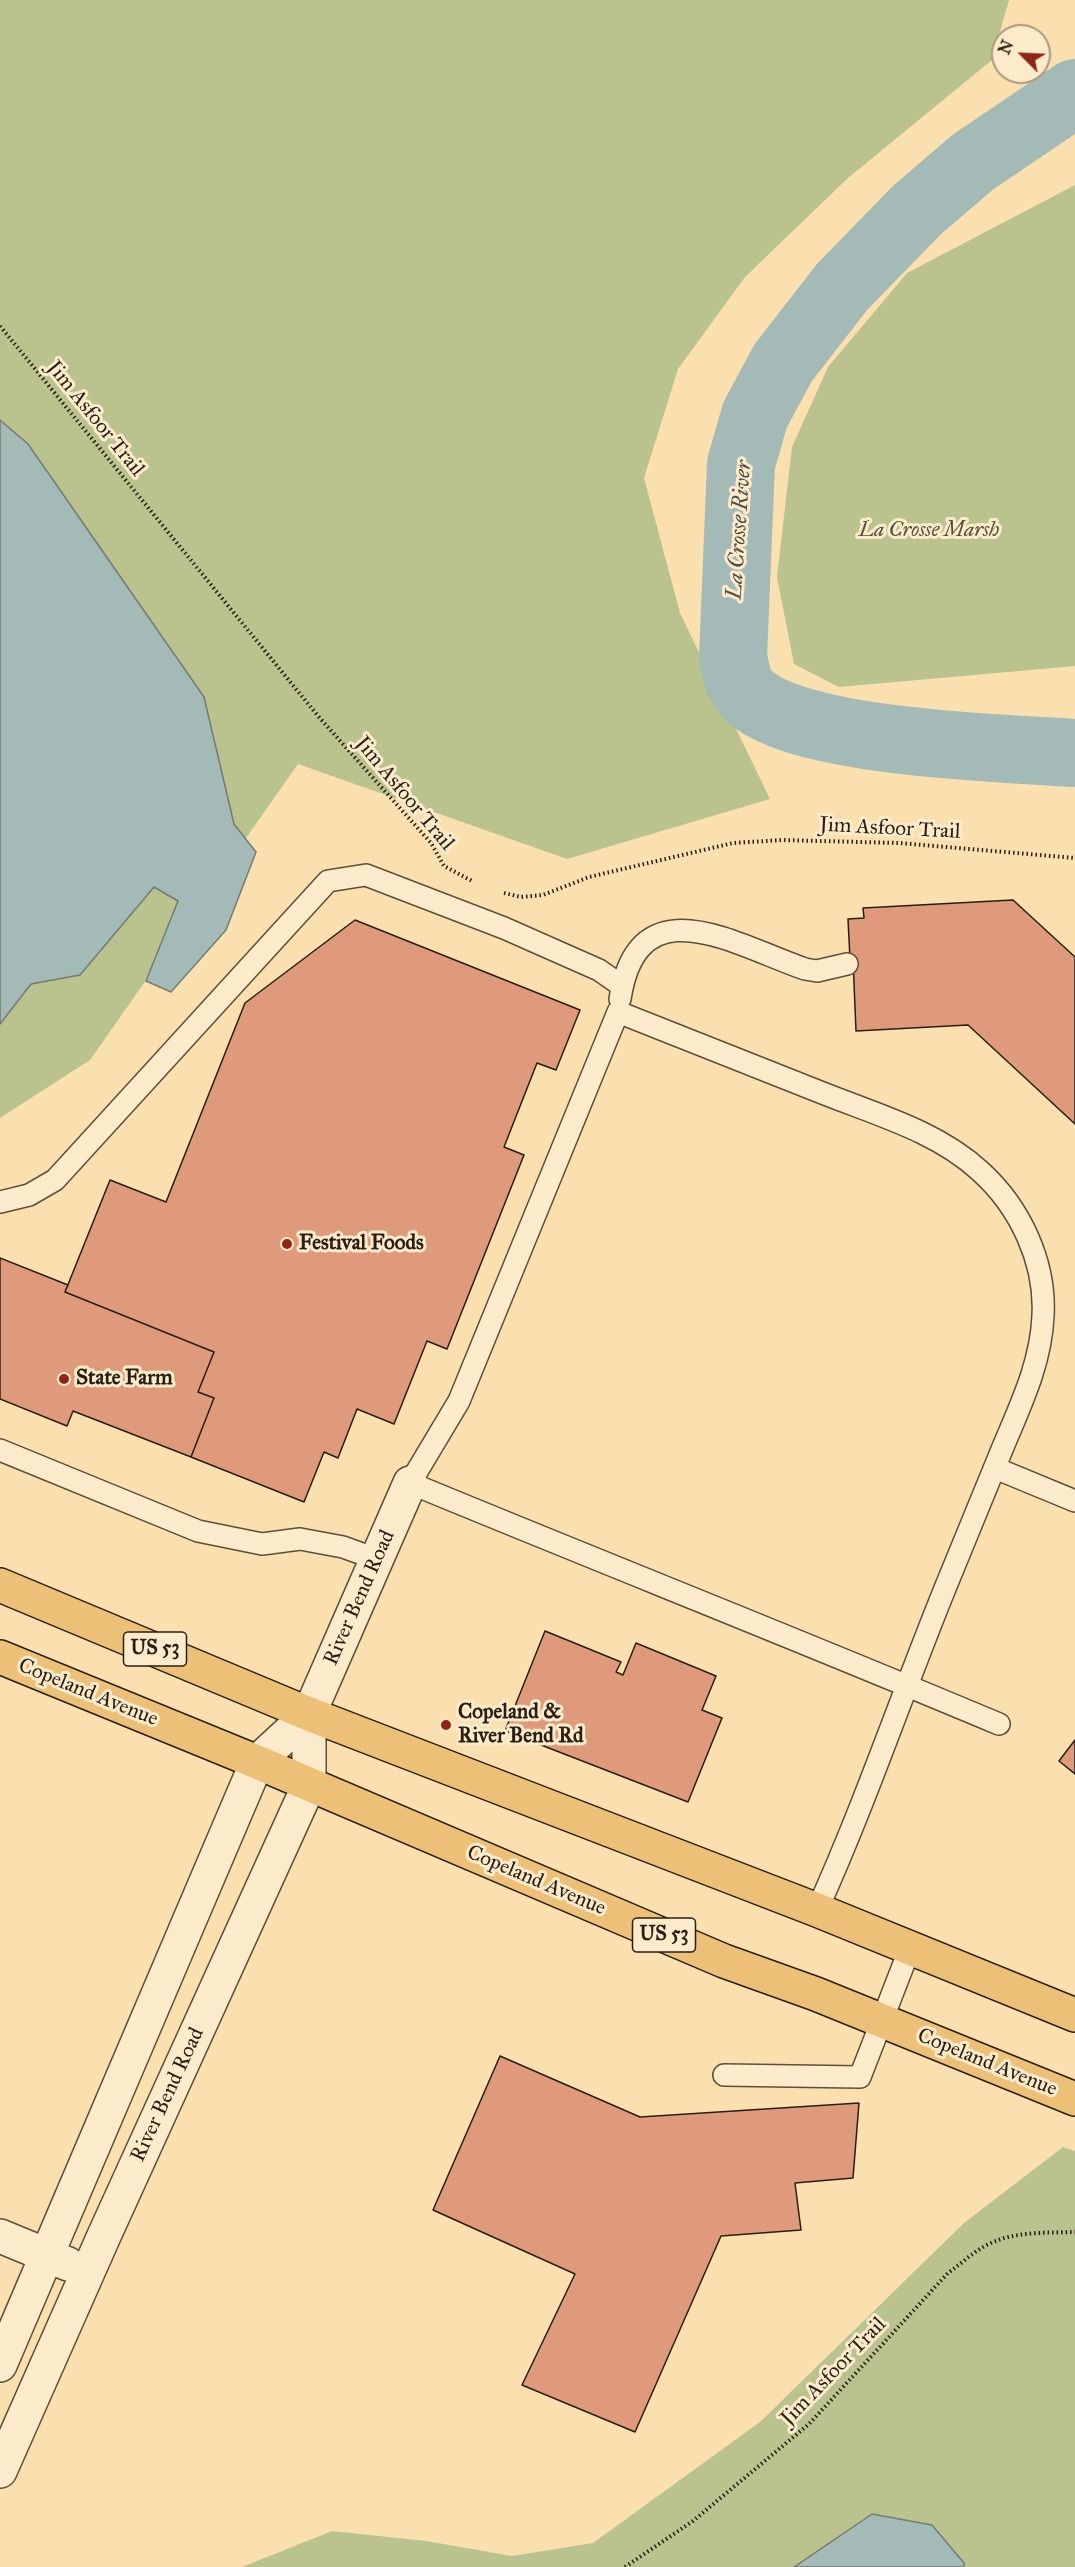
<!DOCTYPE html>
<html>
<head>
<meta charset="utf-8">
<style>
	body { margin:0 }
	#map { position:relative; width:1075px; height:2567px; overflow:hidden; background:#fae0ae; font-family:"IM FELL Great Primer",serif }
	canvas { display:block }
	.north { position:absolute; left:991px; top:24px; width:60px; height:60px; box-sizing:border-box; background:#fcebca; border:2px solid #a79981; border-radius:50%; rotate:294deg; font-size:16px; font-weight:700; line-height:24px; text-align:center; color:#281e14 }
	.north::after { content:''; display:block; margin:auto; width:21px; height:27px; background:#8f2418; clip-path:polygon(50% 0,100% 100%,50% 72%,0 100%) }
</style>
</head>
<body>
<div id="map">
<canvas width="1075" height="2567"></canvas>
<div class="north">N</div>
</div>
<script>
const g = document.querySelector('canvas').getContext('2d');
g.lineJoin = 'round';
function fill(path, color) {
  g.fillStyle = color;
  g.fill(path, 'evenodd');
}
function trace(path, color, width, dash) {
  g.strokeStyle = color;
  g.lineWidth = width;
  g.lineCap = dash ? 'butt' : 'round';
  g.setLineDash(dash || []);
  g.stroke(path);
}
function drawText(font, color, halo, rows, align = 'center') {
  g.font = font + ' "IM FELL Great Primer",serif';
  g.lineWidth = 6;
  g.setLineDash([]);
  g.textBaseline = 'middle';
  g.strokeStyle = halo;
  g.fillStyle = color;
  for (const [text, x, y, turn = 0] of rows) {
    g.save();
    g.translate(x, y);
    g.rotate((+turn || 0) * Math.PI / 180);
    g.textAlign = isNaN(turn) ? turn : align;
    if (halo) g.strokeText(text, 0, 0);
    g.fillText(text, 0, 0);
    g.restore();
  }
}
const green = new Path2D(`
	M 0,0 L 1009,0 L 992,60 L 848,178 L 745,277 L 678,369 L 644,478 L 680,613 L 770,799 L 567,859 L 298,764 L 90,1060 L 0,1118 Z
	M 1075,185 L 1075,666 L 839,687 L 794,664 L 777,577 L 792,447 L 828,367 L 907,273 Z
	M 1063,2147 L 1075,2151 L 1075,2567 L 242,2567 L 332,2531 L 426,2541 L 512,2556 L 593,2543 L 760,2422 L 964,2223 Z`);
const water = new Path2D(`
	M 0,420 L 28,444 L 204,697 L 234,824 L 256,852 L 226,930 L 171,992 L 146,981 L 178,901 L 154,887 L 80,975 L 31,984 L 0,1024 Z
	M 872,2514 L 932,2525 L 964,2563 L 964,2567 L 794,2567 Z`);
const river = new Path2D(`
	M 1075,93 L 973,162 L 917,210 L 842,287 L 783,363 L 755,415 L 741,464 L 733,657 C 736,670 737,685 748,695 C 797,743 1004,748 1075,753`);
const building = new Path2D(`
	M 1013,900 L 1075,957 L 1075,1124 L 968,1025 L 856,1031 L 853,959 L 850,959 L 848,919 L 864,918 L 863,908 Z
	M 355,920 L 580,1010 L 556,1070 L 537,1063 L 504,1147 L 524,1155 L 447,1349 L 427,1341 L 394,1424 L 357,1409 L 338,1458 L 324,1452 L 304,1502 L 191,1457 L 214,1398 L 198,1392 L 214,1352 L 65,1292 L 110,1180 L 166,1202 L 245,1003 Z
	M 0,1258 L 68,1285 L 65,1292 L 214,1352 L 198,1392 L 214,1398 L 191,1457 L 73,1411 L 67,1426 L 0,1399 Z
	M 545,1631 L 621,1662 L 616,1672 L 623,1675 L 636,1643 L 716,1676 L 702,1710 L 722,1718 L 688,1802 L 505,1731 Z
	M 1075,1740 L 1075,1774 L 1059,1761 Z
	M 500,2056 L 640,2117 L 859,2103 L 853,2178 L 795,2183 L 801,2230 L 721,2236 L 635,2432 L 522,2385 L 575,2274 L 433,2210 Z`);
const path = new Path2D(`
	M 0,326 L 318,716 L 431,843 L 444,866 L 472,881
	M 504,893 L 521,897 L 543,895 L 589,877 L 733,843 L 782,840 L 899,843 L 1075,858
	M 625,2567 L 693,2521 L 809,2424 L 948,2273 C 962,2263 975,2250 991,2243 C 1017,2231 1047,2233 1075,2232`);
const service = new Path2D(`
	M 620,999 C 638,882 735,945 805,969 L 817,971 L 847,964
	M 0,1202 L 29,1195 L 55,1180 L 328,881 L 366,875 L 504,928 L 599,970 L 622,986
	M 0,1450 L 198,1531 L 262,1544 L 300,1539 L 343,1547 L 376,1559
	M 995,1468 L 1075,1501
	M 817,1910 C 865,1804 902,1694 946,1586 C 965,1540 984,1494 1003,1447 C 1021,1404 1041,1363 1043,1316 C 1046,1262 1020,1207 980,1171 C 938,1132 878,1115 825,1094 C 756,1067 687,1039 618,1012 L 459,1401 L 410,1483 C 606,1564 804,1642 999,1724
	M 724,2075 L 860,2077 L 910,1948`);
const minor = new Path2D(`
	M 0,2236 L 68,2264
	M 0,2365 L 257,1762 L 309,1714
	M 0,2471 L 103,2238 L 309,1785 L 309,1714 L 410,1483`);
const trunk = new Path2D(`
	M 0,1585 L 309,1714 L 817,1910 L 1075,2015
	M 0,1657 L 257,1762 L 724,1961 L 816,1994 L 1075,2099`);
const markers = [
	[287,1244,6,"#8f2418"],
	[64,1379,6,"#8f2418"],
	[446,1725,6,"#8f2418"]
];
const shields = [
	[155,1649,63],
	[664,1935,63]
];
const shieldNames = [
	["US 53",155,1649],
	["US 53",664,1935]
];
const streetNames = [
	["Jim Asfoor Trail",95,419,51],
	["Jim Asfoor Trail",404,794,50],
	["Jim Asfoor Trail",890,829,3],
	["River Bend Road",360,1598,-66],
	["Copeland Avenue",88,1693,22],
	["Copeland Avenue",536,1881,23],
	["Copeland Avenue",987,2063,22],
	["River Bend Road",168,2095,-65],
	["Jim Asfoor Trail",834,2372,-46]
];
const parkNames = [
	["La Crosse Marsh",929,531]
];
const poiNames = [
	["Festival Foods",299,1244],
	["State Farm",76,1379],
	["Copeland &",458,1713],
	["River Bend Rd",458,1737]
];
const waterNames = [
	["La Crosse River",740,530,-86]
];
fill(green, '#bac38e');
fill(water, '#a4bab6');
trace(water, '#727c75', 1.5);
trace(river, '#a4bab6', 68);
fill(building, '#df9a7c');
trace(building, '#281e14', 1.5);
trace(service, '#5c4e3a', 24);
trace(minor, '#5c4e3a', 36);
trace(trunk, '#281e14', 36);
trace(path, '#281e14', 4, [1.5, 3]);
trace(service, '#fcebca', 21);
trace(minor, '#fcebca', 33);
trace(trunk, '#edc077', 33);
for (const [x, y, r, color] of markers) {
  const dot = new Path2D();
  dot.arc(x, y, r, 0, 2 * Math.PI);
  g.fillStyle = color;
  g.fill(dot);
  trace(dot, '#fcebca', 2);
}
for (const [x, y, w] of shields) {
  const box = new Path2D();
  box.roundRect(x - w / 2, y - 17, w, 34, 4.5);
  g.fillStyle = '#fcebca';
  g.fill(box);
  trace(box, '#281e14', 1.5);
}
drawText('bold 20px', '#281e14', null, shieldNames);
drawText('21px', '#281e14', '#fcebca', streetNames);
drawText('italic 21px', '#545039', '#fcebca', parkNames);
drawText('bold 21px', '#281e14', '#fcebca', poiNames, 'left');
drawText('italic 22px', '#4d4d45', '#fcebca', waterNames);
</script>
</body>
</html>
